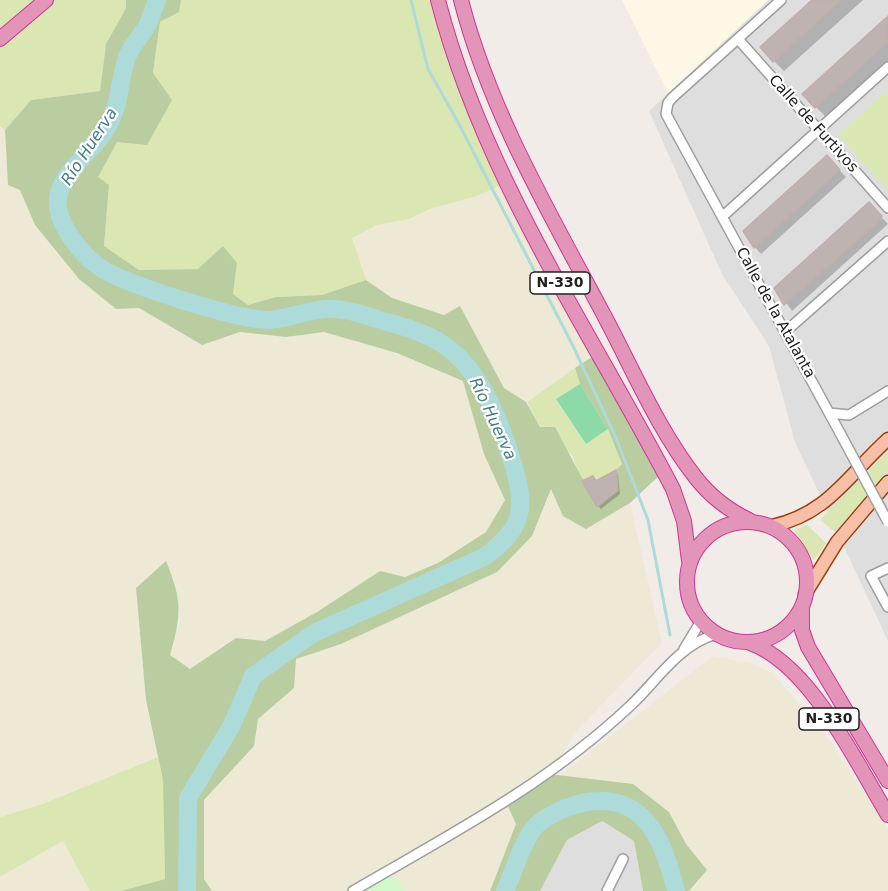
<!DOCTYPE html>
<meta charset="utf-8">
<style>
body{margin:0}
canvas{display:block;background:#f1ece8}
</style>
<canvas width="888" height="891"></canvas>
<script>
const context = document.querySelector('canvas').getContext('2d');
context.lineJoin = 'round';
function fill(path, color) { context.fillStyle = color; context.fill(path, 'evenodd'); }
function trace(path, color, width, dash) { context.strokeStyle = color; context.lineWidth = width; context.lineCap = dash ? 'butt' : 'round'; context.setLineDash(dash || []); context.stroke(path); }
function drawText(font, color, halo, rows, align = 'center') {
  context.font = font + ' "DejaVu Sans",sans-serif'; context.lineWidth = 4.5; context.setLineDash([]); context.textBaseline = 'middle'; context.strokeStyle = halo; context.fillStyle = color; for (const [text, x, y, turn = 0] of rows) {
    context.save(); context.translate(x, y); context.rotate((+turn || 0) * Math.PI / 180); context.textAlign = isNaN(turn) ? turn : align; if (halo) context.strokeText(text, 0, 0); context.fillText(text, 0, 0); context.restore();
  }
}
fill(new Path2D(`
 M769,0H888V641L795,442L769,346L722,274L649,111Z
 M602,821L634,841L643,891H540L567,840Z`), '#dfdede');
fill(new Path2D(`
 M622,0H768L668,93Z`), '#fdf7e5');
fill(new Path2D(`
 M0,126L5,130L8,185L20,190L35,225L79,279L116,309L139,308L201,345L240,332L286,337L324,332L397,353L463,381L484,454L505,500L486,532L438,563L405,577L380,571L317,612L265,641L236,638L190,669L170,655L180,619L174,580L166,561L136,588L146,700L158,757L40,805L0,817Z
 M504,184L595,355L526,402L504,388L460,306L444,315L392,298L366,280L351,238L377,225L409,219L432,208L477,196Z
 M552,488L586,529L630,503L662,643L579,728L517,824L490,891H406L388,870L353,891H212L204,879V800L254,746L258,719L294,688L295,659L341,644L398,617L532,536Z
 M713,656L750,663L773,673L832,743L888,828V891H689L707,870L686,844L669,812L560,775Z
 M64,841L90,891H0V877Z`), '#eee9d5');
fill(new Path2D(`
 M0,0H126V8L106,44L100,91L31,100L5,130L0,126Z
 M181,0H434L504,184L477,196L432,208L409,219L377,225L352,238L366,280L322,295L276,297L248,305L233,294L237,263L198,269L139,270L104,246L109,185L97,177L153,73L160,22L179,12Z
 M888,90V190L838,135Z
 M575,368L580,384L556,399L586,444L608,429L622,464L600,490L593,476L582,481L572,455L540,427L527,402Z
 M888,451V470L835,532L820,520Z
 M807,525L826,543L814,560L794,530Z
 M158,757L163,780L165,879L121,891H90L63,841L0,877V817L40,805Z`), '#dae7b2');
fill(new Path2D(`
 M126,0H181L179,12L160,22L153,73L172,100L147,145L117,142L98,177L109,185L104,246L139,270L198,269L223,246L237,263L233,294L248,305L276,297L322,295L366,280L392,298L444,315L460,306L504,388L526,402L540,427H555L597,506L618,491L616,470L622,464L608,429L580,384L575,368L595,355L661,474L630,503L586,529L563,516L551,489L532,536L497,572L341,644L296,659L294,688L258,719L254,746L204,800V879L212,891H121L165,879L163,780L146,700L136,588L166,561C182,600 182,615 170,655L190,669L236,638L265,641L317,612L380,571L405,577L438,563L486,532L505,500L484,454L463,381L397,353L324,332L286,337L240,332L202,345L139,308L116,309L79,279L35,225L20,190L8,185L5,130L31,100L100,91L106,44L126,8Z
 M549,774L633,784L669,812L686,844L707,870L689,891H643L634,841L602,821L567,840L540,891H490L516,824L506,802Z`), '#b9cda0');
fill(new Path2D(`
 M388,870L406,891H353Z`), '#d2f7c9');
fill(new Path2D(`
 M580,384L608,429L586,444L556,399Z`), '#8cdaa7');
fill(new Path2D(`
 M814,0H863L784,71L774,61Z
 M888,18V62L826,117L816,107Z
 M827,157L846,177L761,254L755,247Z
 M869,204L888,224L792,311L776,288Z
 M616,472L618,475L620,494L601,509L598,506L593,478L597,482Z`), '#0003');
trace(new Path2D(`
 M411,0L428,69L459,124L573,346L616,438L648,520L670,635`), '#acdbd9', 3);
trace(new Path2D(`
 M157,0C154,8 151,18 147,26C141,36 131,46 127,57C118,84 121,106 105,131C91,153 54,177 58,208C62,231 85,259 104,270C132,286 235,319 267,320C286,320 306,310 326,309C342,307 364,315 380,320C401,326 425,332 444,345C482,371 501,424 514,467C527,512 521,530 484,557L314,633L253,676L232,725L188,798L187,891
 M505,891C514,871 521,845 534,828C543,817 564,808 578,804C643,788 663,838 676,891`), '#acdbd9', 18);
const building = new Path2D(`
 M812,0H841L773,62L760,47Z
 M888,16V42L815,108L802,94Z
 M827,155L840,170L754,248L743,231Z
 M869,202L882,216L878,222L784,305L774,288Z
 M616,470L618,490L597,507L582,481L593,476L596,481Z`);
fill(building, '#beb3b1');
trace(building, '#c2afab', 1.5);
const minor = new Path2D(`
 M781,0L672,98L668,103L666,114L840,433
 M738,39L888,208
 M722,217L888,67
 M785,332L888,241
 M829,413L849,415L888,391
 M888,568L871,576L888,607
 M684,649L701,621
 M353,891C451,834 546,785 630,706C657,681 679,644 717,634
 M607,891L623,859`);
const major = new Path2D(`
 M772,526C828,514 848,475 888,439
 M805,594L837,542L888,482`);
const highway = new Path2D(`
 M438,0C483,176 590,330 673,489L684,521L689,561
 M461,0C490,113 552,217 606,319C634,372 659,431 696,478C711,497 728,510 749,520
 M0,39L46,0
 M687 582a60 60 0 1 1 120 0a60 60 0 1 1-120 0Z
 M802,608V630L808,647L888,781
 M750,643C811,665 855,761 888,815`);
trace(minor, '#9e9e9e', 12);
trace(major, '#954109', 15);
trace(highway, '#d13394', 16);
trace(minor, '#fff', 9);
trace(major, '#f7bfa7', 12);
trace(highway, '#e295b8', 14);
const minorBridge = new Path2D(`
 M840,433L888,522`);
trace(minorBridge, '#9e9e9e', 12, []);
trace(minorBridge, '#fff', 9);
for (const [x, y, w] of [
 [560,283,60],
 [829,719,60]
]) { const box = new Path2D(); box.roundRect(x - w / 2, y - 11, w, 22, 4.5); context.fillStyle = '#fff'; context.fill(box); trace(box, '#212121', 1.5); }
drawText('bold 14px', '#212121', null, [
 ["N-330",560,283],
 ["N-330",829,719]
]);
drawText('15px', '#212121', '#fff', [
 ["Calle de Furtivos",813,124,48],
 ["Calle de la Atalanta",775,313,61]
]);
drawText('italic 16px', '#457c8d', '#fff', [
 ["Río Huerva",90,147,-57],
 ["Río Huerva",492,419,65]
]);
</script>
